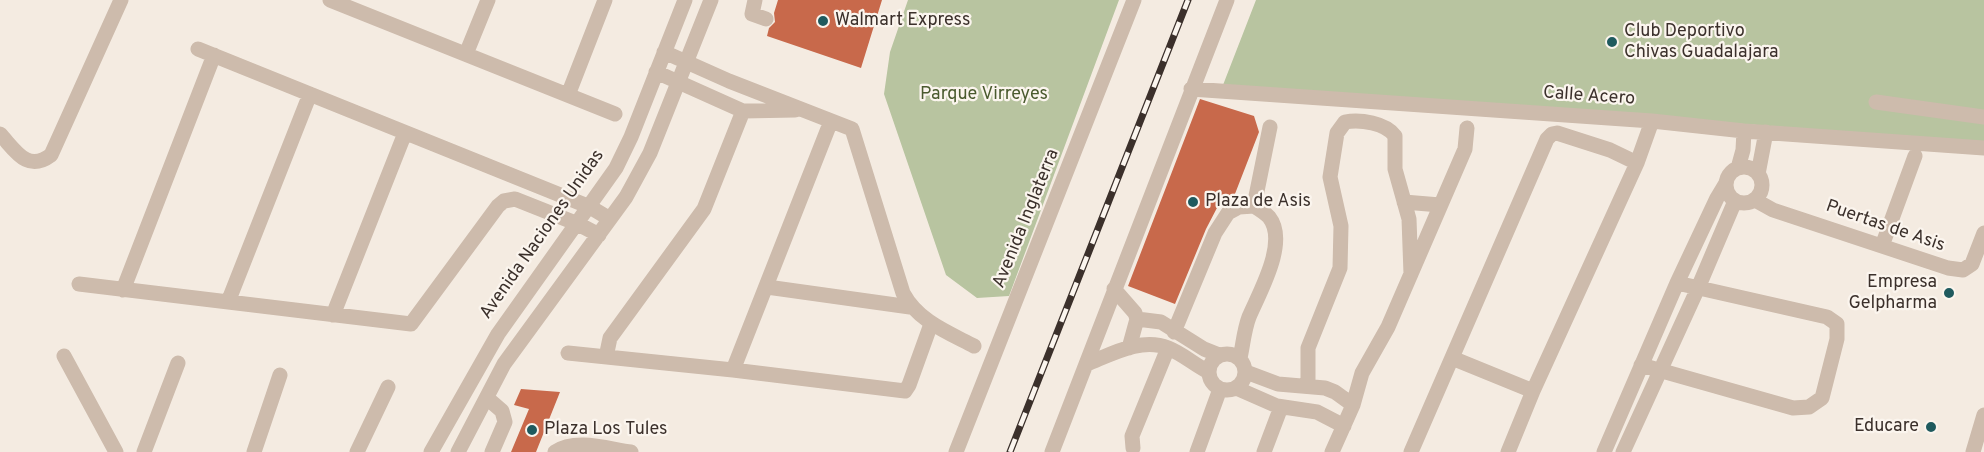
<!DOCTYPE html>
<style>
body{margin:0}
canvas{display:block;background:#f4ebe1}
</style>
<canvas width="1984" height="452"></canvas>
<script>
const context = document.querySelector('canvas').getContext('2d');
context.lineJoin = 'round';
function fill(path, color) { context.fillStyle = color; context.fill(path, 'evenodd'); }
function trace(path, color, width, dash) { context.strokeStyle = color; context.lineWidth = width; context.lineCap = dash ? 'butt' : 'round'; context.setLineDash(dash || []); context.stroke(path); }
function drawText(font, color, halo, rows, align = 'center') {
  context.font = font + ' Overpass,sans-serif'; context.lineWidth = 4.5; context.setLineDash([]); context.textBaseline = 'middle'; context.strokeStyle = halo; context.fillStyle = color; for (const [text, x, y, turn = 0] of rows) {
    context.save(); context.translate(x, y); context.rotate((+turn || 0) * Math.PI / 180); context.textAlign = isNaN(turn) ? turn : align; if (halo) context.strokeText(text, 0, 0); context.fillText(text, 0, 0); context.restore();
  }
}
fill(new Path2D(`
 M908,0H1119L1009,296L977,298L946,275L884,94L890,52Z
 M1256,0H1984V142L1223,85Z`), '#b8c4a0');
fill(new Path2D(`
 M778,0H882L861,68L767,36L769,28L775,22L774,13Z
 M1200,99L1254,116L1259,132L1233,199L1219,204L1206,229L1175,304L1128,286Z
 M521,389L560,392L536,452H511L529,409L514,405Z`), '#c8694b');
trace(new Path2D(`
 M330,0L615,114
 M755,0L752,14L766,19
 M198,49L590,207L610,219
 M664,52L729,81L852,129L903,293C918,321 947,332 974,346
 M466,54L488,0
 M656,72L743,111L795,110
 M1191,89L1652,121L1744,131L1984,148
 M568,95L605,0
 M1876,102L1984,117
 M0,134C15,150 27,173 51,155L121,0
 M1726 185a18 18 0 1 1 36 0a18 18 0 1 1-36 0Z
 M1738,168L1743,150L1744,131
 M1758,174L1766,132
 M1755,200L1773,210L1948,268L1963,270L1972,264L1984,233
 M1404,202L1440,205
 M1254,206L1270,127
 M1882,246L1915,156
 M79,284L411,324L498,206L504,201L515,199L578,224L599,235
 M767,287L910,307
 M1114,289L1135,313L1137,319L1161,322L1204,349L1219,355
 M123,290L214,55
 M228,302L310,94
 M333,315L405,133
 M1174,332L1215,233L1228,213L1239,207L1254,206C1259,209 1265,213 1269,217C1289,242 1259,293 1249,317C1244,330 1243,345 1240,358
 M1129,348L1137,319
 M568,353L733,370L905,391L909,385L931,324
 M1209 372a18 18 0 1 1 36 0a18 18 0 1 1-36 0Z
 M64,356L116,452
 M606,357L610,338L704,209L743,111
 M1452,358L1533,391
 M1087,364C1112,354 1142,337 1168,348C1183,354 1195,365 1209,372
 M1641,365L1793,408L1809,407L1822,398L1837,339V324L1827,317L1677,283
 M733,370L831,121
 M1246,372L1278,384L1325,388L1335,392L1353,405
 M1308,385V348L1340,268L1341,226L1330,177L1337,133L1345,122C1360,119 1386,123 1395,136V169L1409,219L1411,274
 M1236,388L1277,406L1317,412L1344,426
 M487,398L502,411L505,422L492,452
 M1133,448L1132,436L1168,348
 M144,452L178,363
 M254,452L280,375
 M357,452L388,387
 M431,452L498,334L616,168L631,137L685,0
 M458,452L504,364L626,197L650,153L711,0
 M555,452C576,438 608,449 631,452
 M956,452L1134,0
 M1052,452L1227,0
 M1197,452L1220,389
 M1264,452L1281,407
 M1332,452L1353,405L1362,373L1388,327L1465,149L1467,128
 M1411,452L1547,139L1552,134L1557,133L1610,150L1637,163
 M1508,452L1533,391L1637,163L1652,121
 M1604,452L1677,283L1717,198L1726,183
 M1623,452L1698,288L1735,201
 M1973,452L1984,415`), '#cdbbac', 15);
const rail = new Path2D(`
 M1010,452L1188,0`);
trace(rail, '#3b302b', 7);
trace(rail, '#fbf5ee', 4.5, [14]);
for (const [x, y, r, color] of [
 [823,21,6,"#1f5a5e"],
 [1612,42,6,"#1f5a5e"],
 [1193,202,6,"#1f5a5e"],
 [1949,293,6,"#1f5a5e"],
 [1931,427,6,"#1f5a5e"],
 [532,430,6,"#1f5a5e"]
]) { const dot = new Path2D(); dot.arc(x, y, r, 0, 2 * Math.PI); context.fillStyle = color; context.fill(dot); trace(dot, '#fbf5ee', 2); }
drawText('18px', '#3b302b', '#fbf5ee', [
 ["Walmart Express",835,21],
 ["Club Deportivo",1624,32],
 ["Chivas Guadalajara",1624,53],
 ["Plaza de Asis",1205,202],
 ["Empresa",1937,283,"right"],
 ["Gelpharma",1937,304,"right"],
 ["Educare",1919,427,"right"],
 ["Plaza Los Tules",544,430]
], 'left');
drawText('18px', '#4a5a2e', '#fbf5ee', [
 ["Parque Virreyes",984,95]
]);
drawText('18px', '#3b302b', '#fbf5ee', [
 ["Calle Acero",1589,97,4],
 ["Avenida Inglaterra",1027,219,-68],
 ["Puertas de Asis",1885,227,19],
 ["Avenida Naciones Unidas",543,235,-55]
]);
</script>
